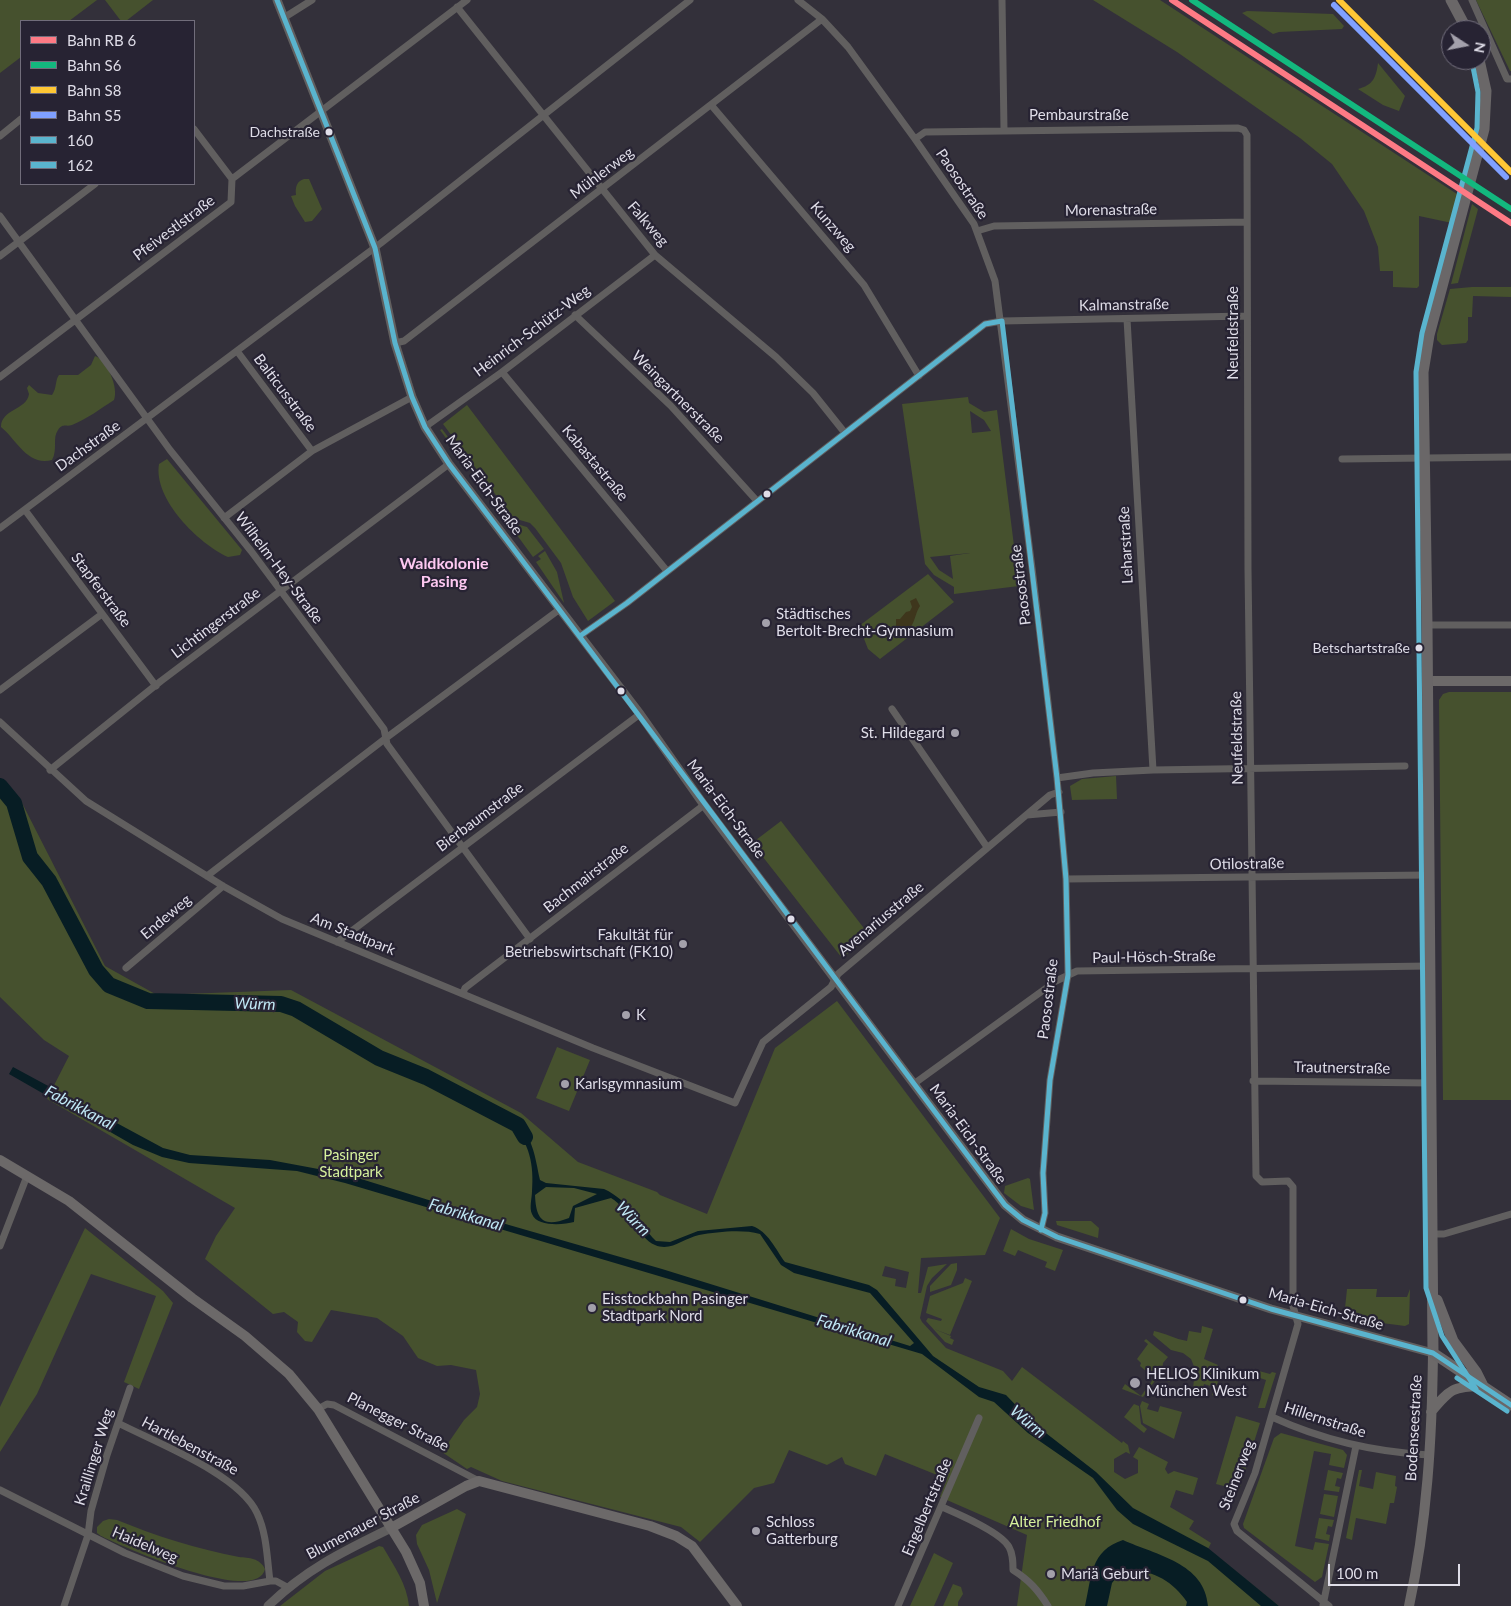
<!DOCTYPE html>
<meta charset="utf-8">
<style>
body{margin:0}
#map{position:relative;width:1511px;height:1606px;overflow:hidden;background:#33303a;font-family:Lato,sans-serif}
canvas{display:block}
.legend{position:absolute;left:20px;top:20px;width:175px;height:165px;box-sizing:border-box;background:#272333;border:1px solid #716d7b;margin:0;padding:6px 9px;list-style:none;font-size:15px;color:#dfdde8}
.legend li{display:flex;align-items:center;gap:10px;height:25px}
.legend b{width:25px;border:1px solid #716d7b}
.north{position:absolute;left:1441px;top:20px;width:50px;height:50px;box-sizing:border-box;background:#272333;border:1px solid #716d7b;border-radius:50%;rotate:101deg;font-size:14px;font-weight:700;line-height:20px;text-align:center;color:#dfdde8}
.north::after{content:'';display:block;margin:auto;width:18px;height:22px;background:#a3a0ab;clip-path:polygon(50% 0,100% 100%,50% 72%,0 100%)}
.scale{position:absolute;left:1328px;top:1564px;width:132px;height:22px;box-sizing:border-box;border:2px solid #dfdde8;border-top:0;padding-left:6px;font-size:15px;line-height:18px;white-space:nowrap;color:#dfdde8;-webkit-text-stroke:4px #272333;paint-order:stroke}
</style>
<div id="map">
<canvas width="1511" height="1606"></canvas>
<ul class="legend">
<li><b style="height:6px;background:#fe7a85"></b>Bahn RB 6</li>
<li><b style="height:6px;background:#13b87e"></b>Bahn S6</li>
<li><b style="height:6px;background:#ffc734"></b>Bahn S8</li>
<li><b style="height:6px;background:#80a0ff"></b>Bahn S5</li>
<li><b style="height:6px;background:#5ab4ce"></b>160</li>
<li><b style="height:6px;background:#5ab4ce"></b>162</li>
</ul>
<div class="north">N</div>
<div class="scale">100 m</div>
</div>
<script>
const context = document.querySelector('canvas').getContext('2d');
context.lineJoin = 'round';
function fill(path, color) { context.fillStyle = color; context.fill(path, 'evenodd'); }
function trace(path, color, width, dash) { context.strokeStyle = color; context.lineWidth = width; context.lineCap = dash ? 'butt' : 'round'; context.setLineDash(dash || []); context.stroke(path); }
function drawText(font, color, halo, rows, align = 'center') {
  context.font = font + ' Lato,sans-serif'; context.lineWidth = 4.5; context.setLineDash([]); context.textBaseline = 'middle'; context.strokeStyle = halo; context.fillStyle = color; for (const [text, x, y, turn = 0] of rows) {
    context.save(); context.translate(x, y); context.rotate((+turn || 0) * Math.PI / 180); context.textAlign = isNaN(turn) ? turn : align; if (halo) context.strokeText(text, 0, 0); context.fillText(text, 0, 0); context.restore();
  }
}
fill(new Path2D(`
 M0,0H97L69,21H21V57L0,73Z
 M105,0H153L126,21H121Z
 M1093,0H1160L1460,196L1452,223L1419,216V286L1417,288L1393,287V271H1380L1378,247L1364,211L1332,164L1300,138L1177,52Z
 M1476,0H1511V71H1510Z
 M1247,11L1333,14L1344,26L1342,29L1279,32L1273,34L1242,13Z
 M1378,63L1405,96L1399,111L1383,105L1358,89C1373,85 1376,78 1378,63Z
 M304,179H309L322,209L312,221L305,222L295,206L291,196L296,195C295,187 297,181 304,179Z
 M1472,204L1478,209L1477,213L1458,283L1451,284Z
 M1472,287H1511V297L1473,296L1472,317H1468V340L1466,343L1442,345L1437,340V334L1450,289Z
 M95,356C107,360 119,388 114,400C100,409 87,419 72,425C66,427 63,423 58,430C52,438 58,449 52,460C28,467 16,439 1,427C1,409 27,410 29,394L27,388L29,385L38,393L52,395C57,388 55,380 59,375H78L91,365Z
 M968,397L969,403L984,412L997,410L1019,586L954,594V587L934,575L925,564L902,404ZM970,411L984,420L991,431L972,433ZM970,553L950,556L953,579L939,570L930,557Z
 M467,405L615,601L588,621L573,597L561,563L535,528L530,523L513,518L443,424Z
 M442,429L513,523L527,527L544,549L533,557L440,430Z
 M167,459L242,550L240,555L228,557C199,544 153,499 159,464Z
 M545,551L557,572L564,603L536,562L541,559L538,556Z
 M928,574L954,602L880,659L868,649L859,626Z
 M1449,692H1511V1100H1443L1439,700L1443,694Z
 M1116,776L1117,799L1072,800L1070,786L1082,779Z
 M0,781L19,797L105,966L157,995L291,990L521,1113L578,1162L657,1192L660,1195L707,1214L775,1048L837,1001L1000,1218L985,1255L921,1258L918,1293H921L928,1267L947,1264L932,1278L927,1286L920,1318L922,1322L946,1348L1003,1371L1012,1381L1022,1367L1122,1443L1123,1441L1128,1445L1130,1454L1126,1452L1114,1459V1472L1125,1479L1138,1473V1460L1133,1457L1139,1447L1168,1462L1165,1469L1168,1474L1174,1471L1198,1478L1193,1495L1176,1490L1170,1507L1194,1521L1189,1529L1211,1543L1208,1549L1279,1606H1017L1027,1535L940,1497L947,1479L885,1454L876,1476L845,1464L842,1457L827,1465L789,1450L774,1483L754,1488L700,1542L681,1527L502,1481L471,1467L467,1469L442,1452L464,1420L477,1407L480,1394L476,1370L451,1365L437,1366L418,1358L403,1336L377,1318L331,1310L312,1342L305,1341L297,1332L298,1322L284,1312L273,1314L205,1259L216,1236L235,1208L47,1099L69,1056L44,1040L0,997ZM885,1266L909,1272L906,1288L895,1286L896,1279L882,1276Z
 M781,821L870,936L842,958L752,843Z
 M557,1047L590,1060L569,1111L536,1098Z
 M1028,1178L1030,1179L1034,1210L1021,1206L1004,1193L1005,1186Z
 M1056,1221H1091L1099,1228L1098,1238L1057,1225Z
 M85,1228L163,1291L173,1303L139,1389L124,1382L156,1296L91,1274L37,1394L0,1452V1407Z
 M1011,1229L1029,1239L1063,1250L1055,1271L1045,1267L1047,1262L1018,1250L1015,1256L1003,1251Z
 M957,1263V1270L951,1285L930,1292V1286L951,1264Z
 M965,1278L972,1281L950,1335L934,1329L951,1336L950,1338L954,1340L952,1345L945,1342L926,1321L928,1318L941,1321L942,1319L926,1313L930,1296L963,1283Z
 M1347,1289H1377L1376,1297H1407L1410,1289L1409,1324L1405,1326L1344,1318Z
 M1202,1326L1213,1329L1204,1359L1218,1365L1216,1370L1220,1374L1214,1396L1212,1395L1214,1387L1204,1384L1202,1392L1193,1389L1195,1369L1191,1359L1183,1353L1171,1350L1153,1335L1154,1331C1165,1333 1175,1339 1187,1341L1189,1331L1201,1333Z
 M1146,1339L1168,1357L1163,1363L1162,1372L1170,1382L1157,1378L1143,1397L1122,1389L1125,1384L1141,1396L1154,1378L1140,1366L1141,1363L1137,1359L1148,1344L1144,1341Z
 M1259,1371L1270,1374L1272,1372L1276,1373L1265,1408H1258L1266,1380L1257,1377Z
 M1142,1401L1149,1404L1147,1409L1158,1412L1160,1406L1182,1412L1174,1439L1143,1423L1140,1406Z
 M1134,1404L1139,1406L1141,1424L1147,1429L1144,1433L1124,1417Z
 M1236,1416L1260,1423L1239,1490L1216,1484Z
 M1281,1433L1343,1450L1347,1455L1344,1468L1329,1465L1331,1454L1314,1451L1295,1546L1313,1550L1315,1542L1329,1544L1322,1577L1315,1582L1244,1528L1243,1524L1274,1438Z
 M1328,1470L1343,1473L1341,1479L1337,1478L1335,1486L1340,1487L1339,1492L1324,1490Z
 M1359,1470H1362L1359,1486L1373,1489L1376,1472L1396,1476L1395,1486L1397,1487L1394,1503H1390L1386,1524L1356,1518L1352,1540L1346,1538Z
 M1324,1494L1338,1496L1334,1517L1320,1514Z
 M457,1509L466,1514L437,1603L429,1570L417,1544L416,1535L422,1525Z
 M1319,1518L1334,1520L1332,1527L1328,1526L1326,1534L1330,1535L1329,1541L1315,1538Z
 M109,1519L117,1520C156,1536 197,1549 239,1557C249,1558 260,1558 265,1569C257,1606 123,1547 101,1536L97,1533V1527L103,1521Z
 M379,1546L383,1547C394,1566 407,1584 409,1606H280L325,1571Z
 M934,1553L953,1563L934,1606H910Z
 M953,1584L961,1587L963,1594L958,1602V1606H943Z`), '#46512e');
fill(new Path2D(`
 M916,598L920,606C913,616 916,631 900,631L901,628L896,626V619H900L906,612L910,611L912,607L910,601Z`), '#3e361c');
fill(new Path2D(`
 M13,1067L163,1148L190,1155L270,1160L345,1174L509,1225L662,1269L910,1346L914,1343L870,1293L794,1273L781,1265L760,1234C742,1229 717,1232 699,1235C684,1238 671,1252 655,1245C638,1238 630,1209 611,1198L575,1208L574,1222C563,1225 537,1227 532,1214C529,1208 532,1198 532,1191C534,1166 530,1142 511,1125L513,1120C533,1134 535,1157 540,1180L546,1183L604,1189C630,1201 637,1222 656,1241L670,1242L698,1231L752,1226C768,1231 776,1250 785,1262L869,1285L877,1290L933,1356L979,1387L1006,1395L1033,1423L1096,1472L1133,1508L1208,1548L1279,1606H1261L1208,1561L1133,1524L1117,1510L1093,1478L1028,1433L994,1402L979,1397L922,1354L345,1183L297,1171L189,1163L162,1157L133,1145L9,1074ZM546,1187L574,1188L597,1194L573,1206L569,1218C543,1228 536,1220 535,1195Z
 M1123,1540C1156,1555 1205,1563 1208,1606H1186L1187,1602C1172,1580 1150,1568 1122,1571L1112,1583L1107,1606H1085C1092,1576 1090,1551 1123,1540Z`), '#071d24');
trace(new Path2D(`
 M0,786L14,803L30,857L49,881L96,970L109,985L148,1001L281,1004L296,1009L379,1058L426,1077L518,1125L525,1137`), '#071d24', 16);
trace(new Path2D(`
 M798,0L822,19L848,47L915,139L974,224L995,281L1032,568L1057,778L1066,879L1068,975L1050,1080L1043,1173L1045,1213L1041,1230
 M1002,0L1004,129
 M1472,0L1507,79H1511
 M457,7L655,255L776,357L813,393L845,433
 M285,17L312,0
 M712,106L864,285L919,376
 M194,129L232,179
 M0,136L21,119
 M915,139L925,132L1238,128L1244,130L1247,135L1248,569L1256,1176L1262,1182L1288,1181L1293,1187V1306L1298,1324L1255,1473L1234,1524L1237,1531L1329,1606
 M0,216L170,450L251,551L384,729L387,744L530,939
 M977,231L994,226L1247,222
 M0,256L95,184
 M575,315L671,406L757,501
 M1127,319L1153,770
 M395,343L404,341L822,19
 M237,351L312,451
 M502,372L667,571
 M0,377L231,202L232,179L467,0
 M425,427L502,372L655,255
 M1342,459L1511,457
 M25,510L156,686
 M224,518L312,451L412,397
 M0,528L381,243L690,0
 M1427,625H1511
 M580,636L627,603L985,324L1002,321L1246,316
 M0,690L102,614
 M892,709L987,847
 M0,722L86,801L223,886L282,919L593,1048L735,1103L763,1042L831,987L838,974L1050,795L1059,792
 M50,770L161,681L449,464
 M1057,778L1093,773L1153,770L1405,766
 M1027,815L1061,812
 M207,876L386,738L560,609
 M1066,879L1428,875
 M337,942L640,714
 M126,968L223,886
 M463,993L465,988L704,805
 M1253,1081L1430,1083
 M915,1083L1056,981L1077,971L1429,966
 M1432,1234H1444L1511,1214
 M0,1246L27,1176
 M318,1409L327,1404L334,1405L479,1481
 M1272,1417C1322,1440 1375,1452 1429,1455
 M118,1423C157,1443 239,1474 257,1513C267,1534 267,1559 270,1581
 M0,1490L125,1553L183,1576L224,1586H243L270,1581H276L287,1587
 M942,1507C958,1514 1001,1532 1009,1547C1013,1554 1013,1562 1013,1570C1029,1580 1038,1590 1048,1606
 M1323,1605L1356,1446
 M64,1606L88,1535L91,1511L107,1455L130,1388
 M898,1606L979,1418`), '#615f5f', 7);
trace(new Path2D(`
 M277,0L375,248L395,343L412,397L425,427L449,464L640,714L704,805L1005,1205L1023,1220L1057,1237L1271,1309L1433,1353
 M268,1606C306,1569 344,1551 391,1528`), '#615f5f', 9);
trace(new Path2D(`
 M1428,681H1511
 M0,1160L69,1201L192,1298L245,1336L289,1374L318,1409L406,1552L420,1583L424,1606
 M1431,1412C1450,1389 1453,1386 1483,1386
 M391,1528L466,1486L479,1481L650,1526L676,1536L692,1546L737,1606
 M1409,1606C1427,1523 1432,1438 1433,1353`), '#6c6969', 10);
trace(new Path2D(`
 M1451,0L1467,30
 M1479,60L1486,91L1484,129L1429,335L1423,372L1427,625L1433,1353L1511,1405
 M1437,1300L1453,1341L1476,1372L1483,1386`), '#6a6768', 11);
trace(new Path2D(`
 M277,0L375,248L395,343L412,397L425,427L449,464C636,709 819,958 1005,1205L1023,1220L1057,1237L1271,1309L1433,1353L1511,1405
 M580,636L627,603L985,324L1002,321L1057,778L1066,879L1068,975L1050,1080L1043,1173L1045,1213L1041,1230`), '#5ab4ce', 5);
trace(new Path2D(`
 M1472,62L1478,92L1477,128L1422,333L1416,372L1426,1288L1442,1336L1476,1389
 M1457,1378L1507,1411`), '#5ab4ce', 5);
trace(new Path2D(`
 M1172,0L1511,223`), '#fe7a85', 6);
trace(new Path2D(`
 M1192,0L1511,209`), '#13b87e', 6);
trace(new Path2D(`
 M1339,0L1511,172`), '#ffc734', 6);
trace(new Path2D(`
 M1334,5L1506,177`), '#80a0ff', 6);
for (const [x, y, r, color] of [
 [329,132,4.5,"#dfdde8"],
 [767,494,4.5,"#dfdde8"],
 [766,623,5,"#a3a0ab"],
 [1419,648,4.5,"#dfdde8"],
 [621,691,4.5,"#dfdde8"],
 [955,733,5,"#a3a0ab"],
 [791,919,4.5,"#dfdde8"],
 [683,944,5,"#a3a0ab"],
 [626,1015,5,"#a3a0ab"],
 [565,1084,5,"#a3a0ab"],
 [1243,1300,4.5,"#dfdde8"],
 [592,1308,5,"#a3a0ab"],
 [1135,1383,6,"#a3a0ab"],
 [756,1531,5,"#a3a0ab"],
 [1051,1574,5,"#a3a0ab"]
]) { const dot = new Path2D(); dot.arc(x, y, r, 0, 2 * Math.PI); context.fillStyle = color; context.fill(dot); trace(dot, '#272333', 2); }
drawText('14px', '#dfdde8', '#272333', [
 ["Dachstraße",320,132],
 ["Betschartstraße",1410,648]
], 'right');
drawText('15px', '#dfdde8', '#272333', [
 ["Pembaurstraße",1079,115],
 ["Mühlerweg",602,173,-37],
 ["Paosostraße",962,184,56],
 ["Morenastraße",1111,210,-1],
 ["Falkweg",648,224,49],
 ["Kunzweg",833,227,49],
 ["Pfeivestlstraße",174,228,-37],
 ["Kalmanstraße",1124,305,-1],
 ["Heinrich-Schütz-Weg",532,331,-37],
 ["Neufeldstraße",1233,333,-90],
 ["Balticusstraße",285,393,53],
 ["Weingartnerstraße",678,397,45],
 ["Dachstraße",88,446,-36],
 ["Kabastastraße",595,463,50],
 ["Maria-Eich-Straße",484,485,54],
 ["Leharstraße",1126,545,-93],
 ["Wilhelm-Hey-Straße",279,568,53],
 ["Paosostraße",1021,585,-97],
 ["Stapferstraße",101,590,53],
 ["Lichtingerstraße",216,623,-37],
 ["Neufeldstraße",1237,738,-91],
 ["Maria-Eich-Straße",726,809,53],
 ["Bierbaumstraße",480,817,-37],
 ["Otilostraße",1247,864,-1],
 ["Bachmairstraße",586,878,-38],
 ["Endeweg",166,917,-40],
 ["Avenariusstraße",881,919,-40],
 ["Am Stadtpark",353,934,22],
 ["Paul-Hösch-Straße",1154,957,-1],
 ["Paosostraße",1048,999,-83],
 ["Trautnerstraße",1342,1068,1],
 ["Maria-Eich-Straße",968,1134,54],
 ["Maria-Eich-Straße",1326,1309,16],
 ["Hillernstraße",1325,1420,18],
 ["Planegger Straße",398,1422,27],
 ["Bodenseestraße",1414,1428,-87],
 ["Hartlebenstraße",190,1446,28],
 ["Kraillinger Weg",94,1457,-73],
 ["Steinerweg",1237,1475,-69],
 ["Engelbertstraße",927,1507,-67],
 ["Blumenauer Straße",363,1526,-28],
 ["Haidelweg",145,1545,23]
]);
drawText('15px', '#dfdde8', '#272333', [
 ["Städtisches",776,614],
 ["Bertolt-Brecht-Gymnasium",776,631],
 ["St. Hildegard",945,733,"right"],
 ["Fakultät für",673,935,"right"],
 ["Betriebswirtschaft (FK10)",673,952,"right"],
 ["K",636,1015],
 ["Karlsgymnasium",575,1084],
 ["Eisstockbahn Pasinger",602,1299],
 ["Stadtpark Nord",602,1316],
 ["HELIOS Klinikum",1146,1374],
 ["München West",1146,1391],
 ["Schloss",766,1522],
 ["Gatterburg",766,1539],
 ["Mariä Geburt",1061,1574]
], 'left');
drawText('15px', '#d6f19c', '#272333', [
 ["Pasinger",351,1155],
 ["Stadtpark",351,1172],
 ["Alter Friedhof",1055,1522]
]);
drawText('bold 16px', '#fdc8f1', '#272333', [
 ["Waldkolonie",444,564],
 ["Pasing",444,582]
]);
drawText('italic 16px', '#c0e8f5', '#272333', [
 ["Würm",255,1004,2],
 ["Fabrikkanal",80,1108,28],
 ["Fabrikkanal",466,1215,17],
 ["Würm",633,1219,46],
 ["Fabrikkanal",854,1331,17],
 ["Würm",1028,1422,40]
]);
</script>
